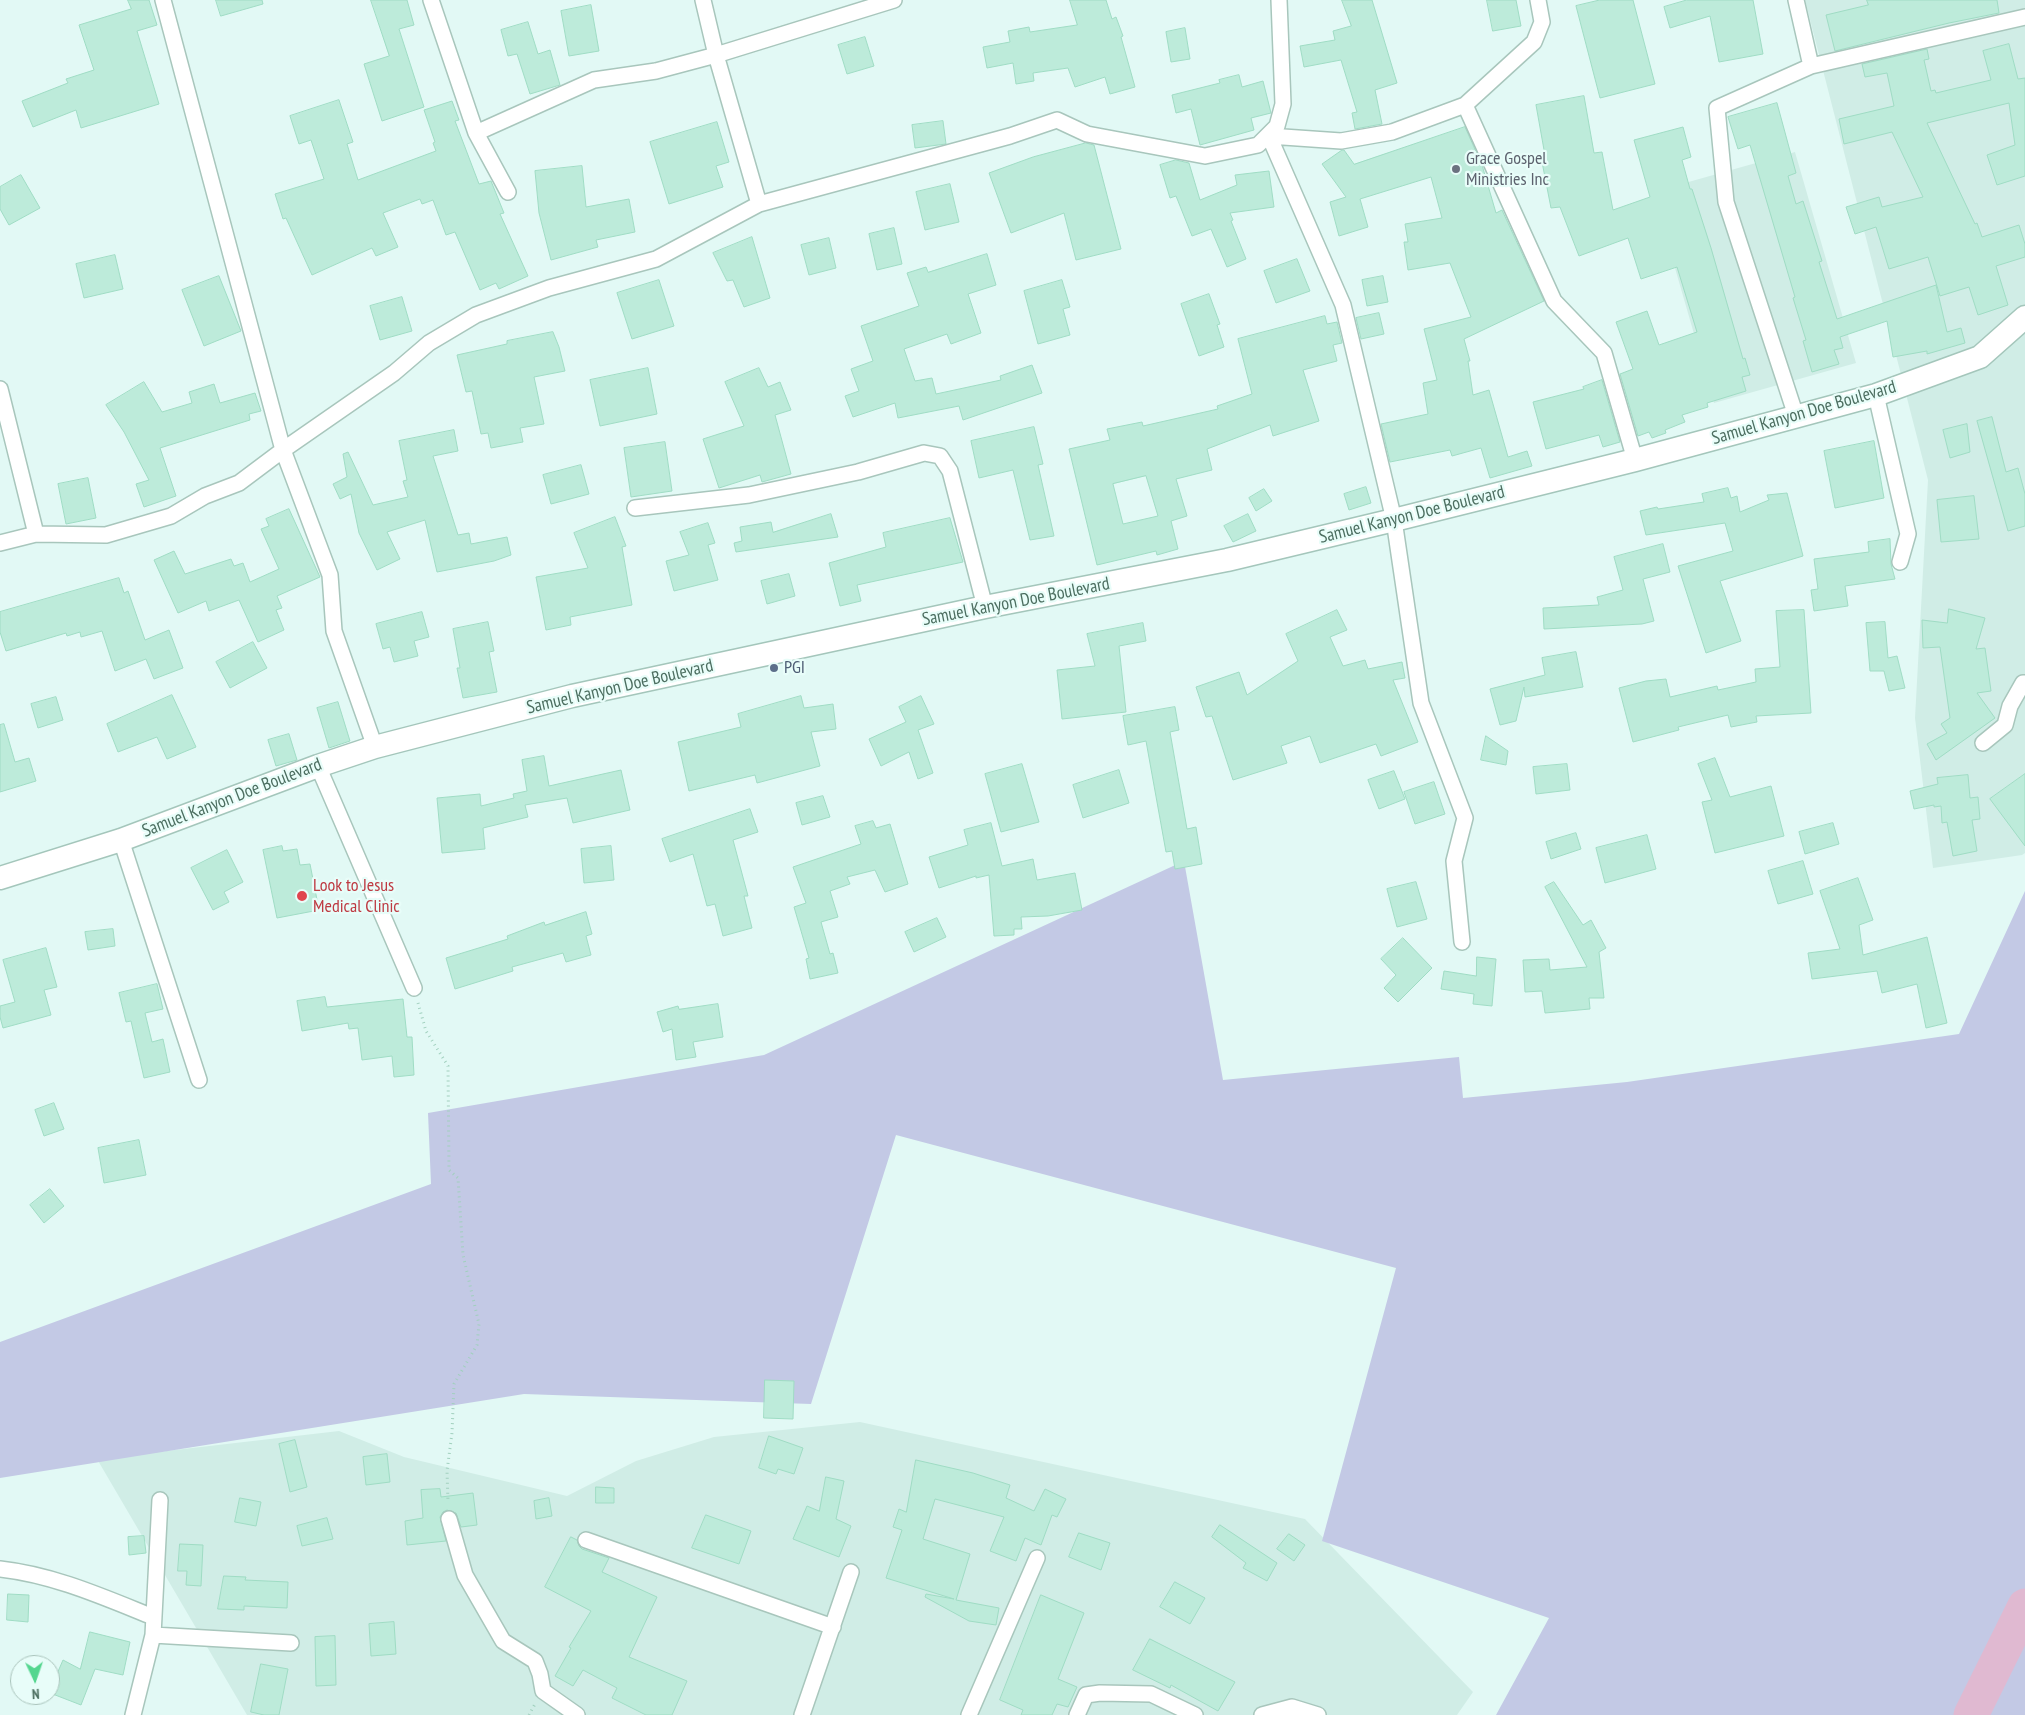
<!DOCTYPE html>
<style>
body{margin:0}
#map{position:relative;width:2025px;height:1715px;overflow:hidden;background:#e2f9f5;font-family:"PT Sans Narrow",sans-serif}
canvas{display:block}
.north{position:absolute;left:10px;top:1655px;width:50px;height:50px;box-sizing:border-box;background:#e8fdf9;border:1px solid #aac4bc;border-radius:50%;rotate:177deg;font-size:14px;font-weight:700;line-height:20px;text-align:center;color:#4c6e60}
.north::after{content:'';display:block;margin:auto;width:18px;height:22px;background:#54d68f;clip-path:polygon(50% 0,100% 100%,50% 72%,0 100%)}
</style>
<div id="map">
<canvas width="2025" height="1715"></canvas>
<div class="north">N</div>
</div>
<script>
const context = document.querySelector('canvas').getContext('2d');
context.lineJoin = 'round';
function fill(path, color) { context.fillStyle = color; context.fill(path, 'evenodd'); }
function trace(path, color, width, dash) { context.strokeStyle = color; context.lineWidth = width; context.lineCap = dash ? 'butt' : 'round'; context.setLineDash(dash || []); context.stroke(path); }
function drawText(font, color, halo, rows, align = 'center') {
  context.font = font + ' "PT Sans Narrow",sans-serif'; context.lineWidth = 4.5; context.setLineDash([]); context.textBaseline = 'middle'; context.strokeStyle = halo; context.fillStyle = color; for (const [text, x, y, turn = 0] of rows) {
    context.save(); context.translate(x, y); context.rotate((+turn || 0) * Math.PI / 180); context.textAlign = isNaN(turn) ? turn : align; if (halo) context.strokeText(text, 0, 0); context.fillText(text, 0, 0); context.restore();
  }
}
fill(new Path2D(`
 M1805,0H2025V853L2022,855L1933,868L1915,718L1928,480Z
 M1795,152L1856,363L1714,403L1653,192Z
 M860,1422L1305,1519L1473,1692L1457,1715H247L97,1459L339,1431L404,1457L567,1496L636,1461L714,1437Z`), '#d0ede6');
fill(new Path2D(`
 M1184,861L1223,1080L1459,1057L1463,1098L1627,1082L1959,1034L2025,891V1715H1496L1549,1618L1322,1541L1396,1268L896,1135L811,1404L524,1394L0,1478V1342L431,1184L428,1113L764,1055Z`), '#c3c9e5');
trace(new Path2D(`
 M1971,1715L2025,1606`), '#e0b9d1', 35);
const building = new Path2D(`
 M128,0H149L157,25L137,31L159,104L81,128L76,110L33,127L22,101L68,83L66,79L94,70L79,25L131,9Z
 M216,0H262L263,4L221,16Z
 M371,0H407L414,25L399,29L424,107L382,121L364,64L389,56Z
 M1070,0H1106L1112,19L1116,17L1123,36L1121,37L1135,87L1110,94L1105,77L1075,87L1068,68L1033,73L1034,81L1016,84L1013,63L987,68L983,47L1010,42L1008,31L1029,27L1030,32L1077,25Z
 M1342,0H1372L1397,83L1375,90L1382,124L1355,129L1352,113L1357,112L1341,60L1304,67L1300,46L1335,40L1333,31L1351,26Z
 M1487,0H1516L1521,26L1493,31Z
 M1600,0H1633L1655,84L1600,98L1576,6Z
 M1687,0H1753L1763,54L1719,62L1710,16L1670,28L1664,7Z
 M1867,0H1997L1999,13L1949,23L1835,51L1826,15L1868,5Z
 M591,5L599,51L569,56L561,11Z
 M528,22L538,54L550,50L560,85L530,94L517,54L508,56L501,30Z
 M1185,28L1190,59L1171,62L1166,32Z
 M865,37L874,66L847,74L838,45Z
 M2009,44L2018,79L2025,78V176L1997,185L1987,155L2015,145L2009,103L1927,123L1975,224L1977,223L1982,237L2019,225L2025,244V257L1996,266L2008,305L1978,315L1969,287L1940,296L1928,257L1889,269L1876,227L1855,234L1846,207L1879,197L1882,207L1923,197L1892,132L1844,144L1839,119L1894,106L1887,73L1865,77L1862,64L1927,49L1929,59L1924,60L1931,91L1935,90L1936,93L1991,80L1983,51Z
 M1239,75L1242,87L1263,81L1271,113L1251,118L1254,130L1200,145L1191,109L1176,113L1172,95L1220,83L1219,80Z
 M1584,96L1594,153L1602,152L1613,210L1650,197L1634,140L1683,127L1691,157L1682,160L1690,189H1692L1711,248L1743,359L1745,358L1750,375L1742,377L1746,391L1707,403L1708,407L1682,415L1685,422L1665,430L1666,433L1652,438L1649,432L1638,436L1620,374L1633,369L1616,322L1647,311L1659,345L1697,332L1677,267L1641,279L1628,238L1579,256L1560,207L1551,208L1542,162L1546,161L1536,105Z
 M339,100L353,142L347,144L358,180L436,151L433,143L435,142L424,110L452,101L459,120L455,121L479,184L491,181L504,213L500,214L528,276L499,289L496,283L480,290L455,232L446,235L433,200L422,204L420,199L383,213L398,247L376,256L372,248L312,275L286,218L283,219L275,194L324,179L311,140L299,144L290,116Z
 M1777,103L1796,173L1788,176L1796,204L1803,201L1822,261L1819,262L1837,319L1936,285L1947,332L1961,328L1965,343L1927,354V351L1893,357L1887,321L1840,337L1843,348L1834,350L1839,364L1812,372L1803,341L1806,340L1793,298L1795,297L1750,145L1738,149L1728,117Z
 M943,121L946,144L915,148L912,125Z
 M717,122L729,162L716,166L723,187L669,204L650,142Z
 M1465,127L1482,165L1496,213L1502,210L1544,301L1464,339L1470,361H1468L1473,395L1489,390L1508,457L1527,451L1532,466L1490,478L1481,448L1452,456L1450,450L1390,462L1381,424L1428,414L1423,383L1437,380L1424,329L1471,317L1450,263L1408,270L1404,242H1408L1405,224L1442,218L1431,177L1360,199L1368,227L1339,236L1330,202L1346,197L1322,164L1342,150H1344L1354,164Z
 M1086,143L1094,145L1121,249L1076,260L1064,213L1011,233L989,173L1033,157Z
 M1176,160L1189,163L1200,200L1237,185L1235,175L1269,171L1274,207L1230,213L1233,220L1231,221L1246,259L1227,267L1211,229L1192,236L1176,196L1170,198L1160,165Z
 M582,166L586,207L629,199L635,232L596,240L598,247L551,260L539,213L535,171Z
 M21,175L40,208L9,225L0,209V187Z
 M950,184L959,222L925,230L916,192Z
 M894,228L902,264L877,270L869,234Z
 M752,237L770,298L744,307L733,280L727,281L713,253Z
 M829,238L836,268L809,275L801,245Z
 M987,254L996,285L968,294L981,333L951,344L947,334L904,349L915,381L932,378L936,394L1001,380L1000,376L1032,365L1042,393L963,420L959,406L898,418L895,403L853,417L845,396L859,391L851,369L873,361L861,326L919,306L907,273L926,267L928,272Z
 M115,255L123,289L84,298L76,264Z
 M1297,259L1310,291L1276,303L1264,271Z
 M219,276L241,331L204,346L182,290Z
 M1383,276L1388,302L1367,306L1362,280Z
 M659,280L674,326L632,339L617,293Z
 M1062,280L1070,307L1063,309L1070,335L1038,344L1024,291Z
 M1209,294L1220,324L1217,325L1224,347L1199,356L1181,304Z
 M402,297L412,331L380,340L370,306Z
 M1379,313L1384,334L1361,339L1356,318Z
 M1325,316L1327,324L1337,322L1342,343L1333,345L1337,361L1303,370L1319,421L1273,436L1270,425L1207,449L1212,470L1176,479L1187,516L1171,521L1178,549L1157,555L1156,551L1097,565L1069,449L1110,440L1107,429L1142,422L1143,426L1218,409L1217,406L1252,394L1238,339ZM1146,476L1158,516L1123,524L1113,484Z
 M553,332L559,347L565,371L534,377L544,424L520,428L523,442L491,448L488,433L481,434L472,391L466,392L457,355L507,344V341Z
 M648,368L657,414L600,426L590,380Z
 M759,368L768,387L780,382L791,410L775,415L791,474L762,482L760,475L719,488L703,439L744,426L725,382Z
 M1602,380L1620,442L1603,447L1599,435L1546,449L1533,402L1584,389L1583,387Z
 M144,382L162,412L192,403L189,392L214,384L220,403L255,393L261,411L249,414L250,420L160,448L176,496L144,507L136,484L149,480L124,432L106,405Z
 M1992,417L2006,472L2018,468L2025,494V526L2008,531L1977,421Z
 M1967,424L1970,452L1950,458L1943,430Z
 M1034,427L1043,464L1038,465L1054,536L1030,540L1013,470L979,478L971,441Z
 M454,430L458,451L433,456L458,535L469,533L471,544L507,537L511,555L494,561L437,572L425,520L387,532L400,559L377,570L359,533L351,494L340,499L333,484L347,477L343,454L348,452L373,505L408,497L403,481L407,480L399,441Z
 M1874,441L1884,498L1835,508L1824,451Z
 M665,442L672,491L631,497L624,448Z
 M581,465L589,494L551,504L543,475Z
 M88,478L96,518L66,524L58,484Z
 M1366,487L1371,503L1349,510L1344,494Z
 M1728,488L1731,498L1737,496L1740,512L1769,500L1767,495L1787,493L1803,556L1720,581L1741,641L1706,653L1678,566L1733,551L1725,523L1646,535L1640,511L1657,507L1658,509L1704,502L1702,494Z
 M1264,489L1272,501L1256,511L1249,498Z
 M1974,496L1979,539L1941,542L1937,500Z
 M289,509L320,577L277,596L282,608L276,610L284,630L258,642L239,600L209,611L206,601L178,613L154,560L174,551L185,574L231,559L234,566L243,563L250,582L279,569L261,529L269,526L266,519Z
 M831,514L838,537L736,552L734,543L742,541L740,527L771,522L773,532Z
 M1248,514L1256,531L1233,542L1224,526Z
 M615,517L626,546L622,547L632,605L570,617L571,625L546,630L536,577L588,568L574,533Z
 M950,518L963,562L857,585L861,601L840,606L829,563L886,547L883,533Z
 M708,523L715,543L708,545L718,580L674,591L666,561L689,555L680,532Z
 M1890,539L1891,564L1895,579L1845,586L1848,606L1814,611L1811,590L1818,589L1814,559L1869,552L1868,542Z
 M1663,544L1670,572L1643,579L1654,621L1642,624L1544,629L1543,608L1599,605L1597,597L1623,590L1614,557Z
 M789,574L795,596L767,604L761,581Z
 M119,578L124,593L128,591L145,640L169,630L183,668L154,679L146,659L115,671L102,631L81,637L80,632L67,636L66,633L6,651L0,632V612Z
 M1949,609L1985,618L1976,649L1985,648L1991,691L1977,693L1995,718L1936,760L1927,744L1947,733L1941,724L1950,718L1940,647L1923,648L1922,620L1947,623Z
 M1337,610L1347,630L1330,637L1343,666L1365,660L1368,669L1402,662L1405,678L1393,680L1418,742L1381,756L1376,744L1320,763L1310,736L1281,746L1287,763L1233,780L1212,716L1206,717L1196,687L1239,672L1247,695L1298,661L1286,634Z
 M1804,610L1811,713L1756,716L1757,722L1731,727L1728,715L1678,727L1679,730L1633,742L1619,688L1646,681L1666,679L1670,697L1717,686L1718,690L1756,682L1755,669L1780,667L1776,611Z
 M422,612L429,637L414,641L418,656L394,662L390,647L383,649L376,624Z
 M488,622L494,651L489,652L497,692L463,698L457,668H460L453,629Z
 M1885,622L1888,658L1897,656L1905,688L1889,691L1884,671H1870L1866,623Z
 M1143,623L1146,641L1119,646L1126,712L1062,719L1057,670L1095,666L1087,634Z
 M253,642L267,668L230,688L216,662Z
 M1576,652L1583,687L1525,697L1524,687L1516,721L1500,725L1490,689L1545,675L1542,658Z
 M172,695L196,747L167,759L157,737L118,752L107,724Z
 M801,696L804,708L833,704L836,729L811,732L820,766L757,783L755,775L689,791L678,742L741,727L738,714Z
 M921,696L934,724L918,730L933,773L918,779L909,752L881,766L869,739L906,722L899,707Z
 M56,697L63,720L38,728L31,704Z
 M338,702L350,741L329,748L317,708Z
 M1175,707L1179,730L1170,732L1187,829L1196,827L1202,864L1175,869L1172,851L1166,852L1146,741L1128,745L1123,716Z
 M4,724L15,762L29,758L36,781L0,792V725Z
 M289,734L297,760L276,766L268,740Z
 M1486,736L1508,751L1506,765L1481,760Z
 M544,756L549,786L621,770L630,810L573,823L567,798L525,805L528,817L483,828L485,849L442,853L437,798L480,794L481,806L514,798L513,794L527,791L522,760Z
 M1715,758L1730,797L1771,786L1784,836L1715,853L1702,802L1712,800L1698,764Z
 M1022,764L1039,822L1001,832L985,774Z
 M1567,764L1570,790L1536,794L1533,767Z
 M1119,770L1129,803L1083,818L1073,785Z
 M1394,771L1405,799L1379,809L1368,780Z
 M2025,774V846L1990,799Z
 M1968,775L1970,798L1978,797L1980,819L1972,820L1977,851L1953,856L1947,822L1942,823L1941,806L1934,807V805L1914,809L1910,791L1938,784L1937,778Z
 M1434,782L1445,814L1415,824L1404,792Z
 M823,796L830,817L802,825L796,803Z
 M750,809L758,832L733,840L748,896H744L752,928L723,936L715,904L707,906L693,854L670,862L662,839Z
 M873,821L876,828L890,824L908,884L885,892L875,870L847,877L850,884L830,891L838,917L821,922L830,954L833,953L838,973L810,979L806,959L809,958L794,907L806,903L793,867L861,844L855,826Z
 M991,823L1002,866L1033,859L1037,880L1075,873L1082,910L1048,916L1021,917L1022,929H1014V935L994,936L989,875L976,878V876L939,888L929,857L968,845L964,830Z
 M1833,823L1839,844L1805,854L1799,832Z
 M1576,833L1581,849L1551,859L1546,842Z
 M1647,835L1656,869L1605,883L1596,848Z
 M282,846L283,851L297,849L300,865L310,864L319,910L277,918L263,850Z
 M611,846L614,880L584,883L581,849Z
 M227,850L243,882L224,892L229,902L213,910L191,868Z
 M1803,861L1813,894L1778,904L1768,871Z
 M1858,878L1873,920L1859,925L1863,955L1927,937L1947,1023L1926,1028L1917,984L1882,993L1877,971L1812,979L1808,953L1840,949L1820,891Z
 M1416,882L1427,919L1397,927L1387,889Z
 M1554,882L1583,925L1591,920L1606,948L1599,952L1604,998H1589L1590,1009L1545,1013L1542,991L1525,992L1523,960L1549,959L1550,970L1587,967L1545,887Z
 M586,912L592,934L586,936L591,955L566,962L563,953L512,967L513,971L455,989L446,958L508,939L507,936L544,922L545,925Z
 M937,918L946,937L914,952L905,932Z
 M113,929L115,946L88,950L85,932Z
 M1403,938L1432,968L1398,1002L1384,988L1396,975L1381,959Z
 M46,948L57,987L44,990L51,1015L3,1028L0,1017V1006L15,1002L3,960Z
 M1477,957L1496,959L1492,1006L1473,1004L1474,994L1441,989L1444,971L1476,976Z
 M157,984L163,1009L145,1013L152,1042L163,1039L170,1072L144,1078L131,1021L126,1022L119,993Z
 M325,997L327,1007L403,999L407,1037H412L414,1075L394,1077L392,1056L362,1060L358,1028L349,1029L348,1023L302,1031L297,1001Z
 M718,1004L723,1037L693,1042L696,1057L676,1060L672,1029L663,1032L657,1012L678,1006L679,1009Z
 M54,1103L64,1129L44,1136L35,1110Z
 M139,1140L146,1175L104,1183L98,1148Z
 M50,1189L64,1206L44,1223L30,1205Z
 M765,1380L794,1381L793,1419L764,1418Z
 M769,1436L803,1448L794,1474L778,1469L776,1474L759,1468Z
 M295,1440L307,1487L290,1492L279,1444Z
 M387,1454L390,1482L366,1485L363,1457Z
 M916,1460L973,1473L1010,1485L1006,1498L1034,1511L1045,1489L1066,1499L1057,1517L1052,1515L1041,1545L1025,1538L1016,1561L990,1551L1004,1517L935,1499L923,1539L970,1554L956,1600L999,1608L996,1625L969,1621L925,1597L926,1594L954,1599L886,1578L902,1530L893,1527L899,1509L906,1512Z
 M826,1477L844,1481L836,1519L851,1526L839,1557L793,1539L807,1506L819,1511Z
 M596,1487L614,1488V1503H596Z
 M440,1489L441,1497L473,1493L477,1525L461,1527L456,1513L447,1510L443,1512L440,1517L446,1541L407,1545L405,1521L423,1518L421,1490Z
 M240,1498L261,1502L256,1526L235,1522Z
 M549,1498L552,1516L536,1519L534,1501Z
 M706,1515L751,1531L739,1564L692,1548Z
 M327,1518L333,1539L302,1546L297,1526Z
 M1220,1525L1277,1563L1267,1581L1243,1568L1246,1563L1212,1537Z
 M1079,1533L1110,1543L1101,1570L1069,1557Z
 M1289,1534L1305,1545L1294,1561L1277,1549Z
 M144,1536L146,1553L129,1555L128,1537Z
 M571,1537L577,1540L579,1546L582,1549L609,1558L602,1572L657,1597L629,1657L687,1681L672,1715H646L612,1698L617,1688L583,1670L573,1686L555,1676L571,1648L569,1647L591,1611L545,1587Z
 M180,1544L203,1545L201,1586L186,1585L187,1571H178Z
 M224,1576L246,1577L245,1580L288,1582L287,1608L244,1606V1610L218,1609Z
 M1175,1582L1205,1598L1190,1624L1160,1607Z
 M8,1594L29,1595L28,1622L7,1620Z
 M1041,1595L1084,1613L1058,1679L1077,1687L1068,1707L1057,1704L1052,1715H1021L1023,1710L1000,1700Z
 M394,1622L396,1654L371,1656L369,1624Z
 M90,1632L130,1642L123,1675L95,1669L81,1705L50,1693V1690L63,1660L80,1669Z
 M335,1636L336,1685L316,1686L315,1637Z
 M1150,1639L1235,1682L1218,1711L1171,1685L1170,1688L1133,1670Z
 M261,1664L288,1669L279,1715H264L251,1712Z`);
fill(building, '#bdebda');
trace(building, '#9fdcc4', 1);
const street = new Path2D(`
 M163,0L283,450L330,575L334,631L375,747
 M431,0L476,133
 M703,0L716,55L759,204
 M1796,0L1811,66L1717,108L1726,202L1796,416
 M1811,66L2025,17
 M1465,105L1534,42L1542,22L1538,0
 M508,192L476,133L594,80L656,71L716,55L894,0
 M0,389L36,534
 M1876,395L1908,534L1900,562
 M635,508L749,495L858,472L924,453L940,456L950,471L985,607
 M0,543L36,534L106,535L171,516L205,496L239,483L283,450L394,373L429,343L476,315L549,288L656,259L759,204L1010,136L1057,120L1087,134L1205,156L1258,145L1277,126L1283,104L1279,0
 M1983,743L2005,725L2010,706L2023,683H2025
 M318,766L414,988
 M121,840L199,1080
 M1462,942L1454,861L1465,818L1421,703L1394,520L1343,305L1269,136L1341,141L1392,132L1465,105L1554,301L1604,353L1635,460
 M449,1519L465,1575L503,1641L535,1661L540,1674L543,1691L577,1715
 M586,1540L833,1627
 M0,1569C54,1575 103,1597 153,1617
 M153,1635L291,1643
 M133,1715L153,1635L160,1500
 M802,1715L851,1572
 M969,1715L1037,1558
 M1077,1715L1086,1695L1100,1693L1151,1694L1195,1715
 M1262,1715L1292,1707L1318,1715`);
const secondary = new Path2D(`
 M0,878L121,840L318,766L375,747L572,696L985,607L1227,560L1394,520L1635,460L1876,395L1980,357L2025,317`);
trace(street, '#a8c6bc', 18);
trace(secondary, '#a4c6bb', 25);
trace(new Path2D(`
 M418,1003L426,1031L448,1066L449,1170L458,1178L463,1255L479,1324L477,1345L454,1384L452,1433L447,1471L448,1502
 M529,1715L535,1704`), '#a1d0be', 3, [1, 4]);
trace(street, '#fff', 15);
trace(secondary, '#fff', 22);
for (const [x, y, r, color] of [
 [1456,169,5,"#6b7280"],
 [774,668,5,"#5c6f8a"],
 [302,896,6,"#e0444e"]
]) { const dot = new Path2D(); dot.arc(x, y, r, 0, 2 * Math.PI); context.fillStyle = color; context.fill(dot); trace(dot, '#e8fdf9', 2); }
drawText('18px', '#5b616d', '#e8fdf9', [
 ["Grace Gospel",1466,159],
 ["Ministries Inc",1466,180]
], 'left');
drawText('18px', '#4c6e60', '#e8fdf9', [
 ["Samuel Kanyon Doe Boulevard",1804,413,-16],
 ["Samuel Kanyon Doe Boulevard",1412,515,-14],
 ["Samuel Kanyon Doe Boulevard",1016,602,-11],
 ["Samuel Kanyon Doe Boulevard",620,687,-13],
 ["Samuel Kanyon Doe Boulevard",232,798,-21]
]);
drawText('18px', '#4e5e75', '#e8fdf9', [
 ["PGI",784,668]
], 'left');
drawText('18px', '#be3a42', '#e8fdf9', [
 ["Look to Jesus",313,886],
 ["Medical Clinic",313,907]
], 'left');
</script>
